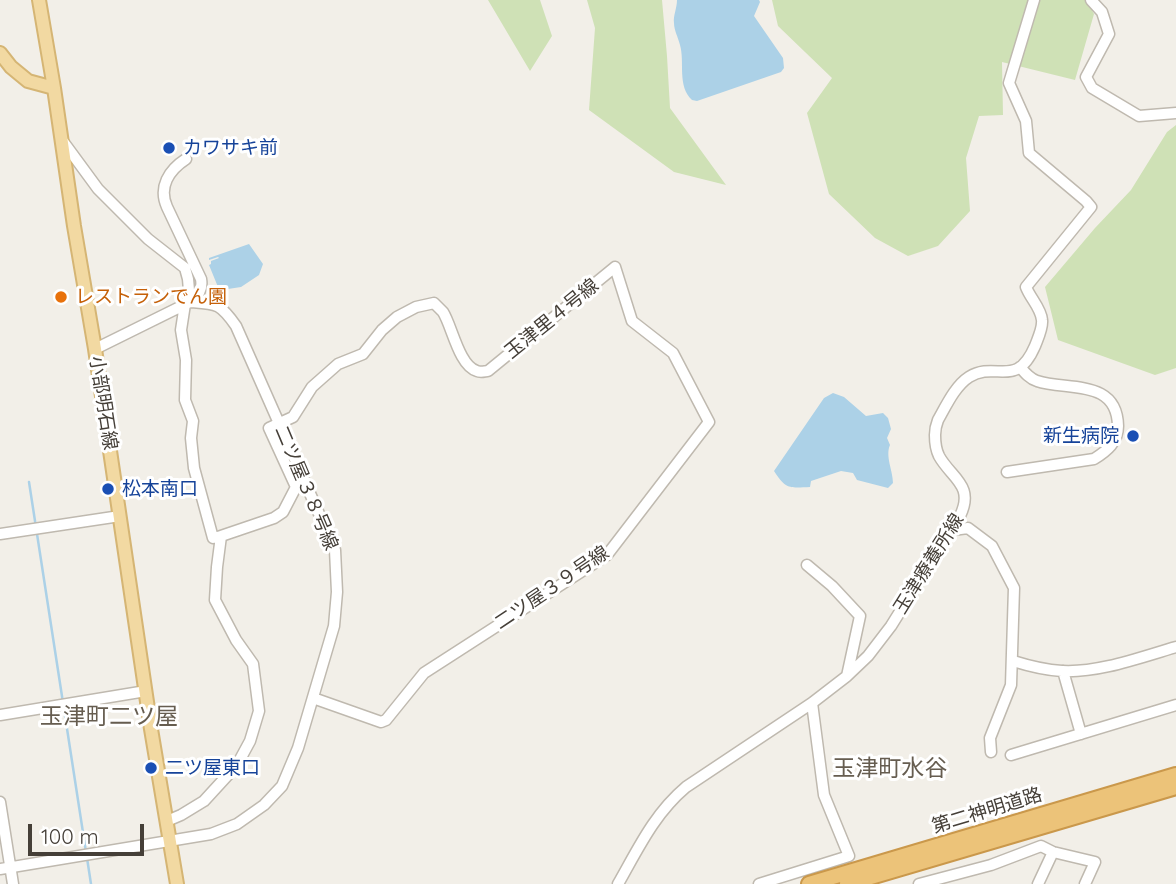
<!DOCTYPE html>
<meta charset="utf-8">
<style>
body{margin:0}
#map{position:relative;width:1176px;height:884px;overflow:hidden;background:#f2efe8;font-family:Quicksand,sans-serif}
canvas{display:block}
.scale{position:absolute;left:28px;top:824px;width:116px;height:32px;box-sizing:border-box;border:4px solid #453f38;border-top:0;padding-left:9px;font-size:21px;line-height:24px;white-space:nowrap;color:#453f38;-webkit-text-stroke:5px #fff;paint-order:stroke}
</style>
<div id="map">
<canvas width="1176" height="884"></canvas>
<div class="scale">100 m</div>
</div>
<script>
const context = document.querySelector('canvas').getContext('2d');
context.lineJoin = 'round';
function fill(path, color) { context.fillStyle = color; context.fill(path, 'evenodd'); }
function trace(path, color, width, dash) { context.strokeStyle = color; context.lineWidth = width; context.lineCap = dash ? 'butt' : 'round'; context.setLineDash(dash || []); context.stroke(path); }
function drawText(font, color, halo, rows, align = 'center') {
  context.font = font + ' Quicksand,"Noto Sans JP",sans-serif'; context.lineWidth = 6; context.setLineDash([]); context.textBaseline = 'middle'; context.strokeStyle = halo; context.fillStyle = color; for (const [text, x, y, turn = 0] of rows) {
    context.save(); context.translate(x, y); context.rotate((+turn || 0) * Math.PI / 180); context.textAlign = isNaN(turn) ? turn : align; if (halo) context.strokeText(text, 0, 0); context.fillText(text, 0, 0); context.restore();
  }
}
fill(new Path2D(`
 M488,0H540L552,36L530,71Z
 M587,0H662L667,56L670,108L726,185L674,172L589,110L595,28Z
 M772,0H1087L1094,14L1075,80L1002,62L1003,115L979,116L966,158L970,211L938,246L908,256L875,238L829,194L807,113L832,78L778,26Z
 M1176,125V368L1155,375L1058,340L1045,287L1095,228L1131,190L1167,132Z`), '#cfe1b6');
fill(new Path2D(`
 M677,0H759L760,2L754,16L783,58L784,68L781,72L697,101L692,100C677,86 685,62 680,45C678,37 674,30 674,23C673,16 677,8 677,0Z
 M249,244L263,264L259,275L241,287L215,291L218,287L209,265L211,264V261L219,258L218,257L209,260V258Z
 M833,393L844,397L866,416L883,413L888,418L891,429L887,438L890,445C885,456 893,471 893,483L888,488L857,480L853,473L841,471L811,481L810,487C788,488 786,489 774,471L824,398Z`), '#acd1e7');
trace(new Path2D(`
 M29,482L86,852
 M87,858L91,884`), '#acd1e7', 2.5);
const minor = new Path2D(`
 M1091,0L1102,12L1109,34L1086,77L1092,88L1139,116L1176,113
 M185,304L181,330L186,360L185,400L193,421L191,438L194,468L213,538L221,536
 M95,349L190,302C198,296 203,290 201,279L167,207C158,187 169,170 186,159
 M1007,472L1094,459C1107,451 1118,442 1118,426C1117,378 1067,391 1037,381C1030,379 1025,373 1020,367
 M953,530L968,528L992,546L1014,588L1011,685L990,738L991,752
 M0,534L120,516
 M807,565L832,586L860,616L847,676
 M1013,661C1029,666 1045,670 1062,671C1099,673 1141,657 1176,647
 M1063,671L1081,734
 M0,715L146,691
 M1011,755L1176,705
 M0,802L13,884
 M167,821L181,815L204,801L237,765L250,741L259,711L253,664L236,640L215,600L217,567L221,536L274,518L283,512L296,487L269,428L293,417L312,387L338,364L363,354L382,330L397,317L416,307L434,303C436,305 441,310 443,312C452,326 459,366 477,371C481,373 485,371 488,371L615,267L632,321L673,353L709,422L607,555L424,673L386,720L381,722L313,698
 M0,869L211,834L237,824L264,805L282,786L298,748L334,626L337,592L335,550L236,326C220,303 217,304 190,302L188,279L185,268L148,239L98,189L62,140
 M618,884C638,849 654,814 686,787L812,703L847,676L868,656L891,626L949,533C955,529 957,523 960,516C975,485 951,478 939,456C936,450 935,442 935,435C935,430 936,425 938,420C946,406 955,386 969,377C996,360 1016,390 1035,346C1038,338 1043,328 1042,320C1041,308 1030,298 1026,287L1091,207L1086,201L1029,153L1026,121L1009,83L1034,0
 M759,884L849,856L824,795L812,703
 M919,884L991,865L1041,846L1053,852L1095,862L1085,884
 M1038,884L1053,852`);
const major = new Path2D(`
 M39,0L54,88L74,226L95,349L151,729L177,884
 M0,53L11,67L28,81L54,88`);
const highway = new Path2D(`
 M809,884L1176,775
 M847,884L1176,787`);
trace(minor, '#bfb9af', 13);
trace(major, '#d5b574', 16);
trace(highway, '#ca984b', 18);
trace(minor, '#fff', 10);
trace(major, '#f2d9a2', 12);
trace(highway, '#ecc379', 14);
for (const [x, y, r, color] of [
 [169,148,7,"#1a4fb4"],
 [61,297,7,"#e8710a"],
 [1133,436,7,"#1a4fb4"],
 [108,489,7,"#1a4fb4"],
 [151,768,7,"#1a4fb4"]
]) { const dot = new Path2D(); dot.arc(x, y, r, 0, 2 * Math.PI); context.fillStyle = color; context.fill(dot); trace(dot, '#fff', 2.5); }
drawText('19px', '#164399', '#fff', [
 ["カワサキ前",183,148],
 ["新生病院",1119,436,"right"],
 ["松本南口",122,489],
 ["二ツ屋東口",165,768]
], 'left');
drawText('19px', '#c56008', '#fff', [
 ["レストランでん園",75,297]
], 'left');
drawText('19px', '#453f38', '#fff', [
 ["玉津里４号線",552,319,-39],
 ["小部明石線",103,403,81],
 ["二ツ屋３８号線",306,488,67],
 ["玉津療養所線",929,564,-58],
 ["二ツ屋３９号線",552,588,-34],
 ["第二神明道路",987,811,-17]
]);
drawText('23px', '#665d50', '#fff', [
 ["玉津町二ツ屋",109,717],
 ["玉津町水谷",890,769]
]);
</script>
